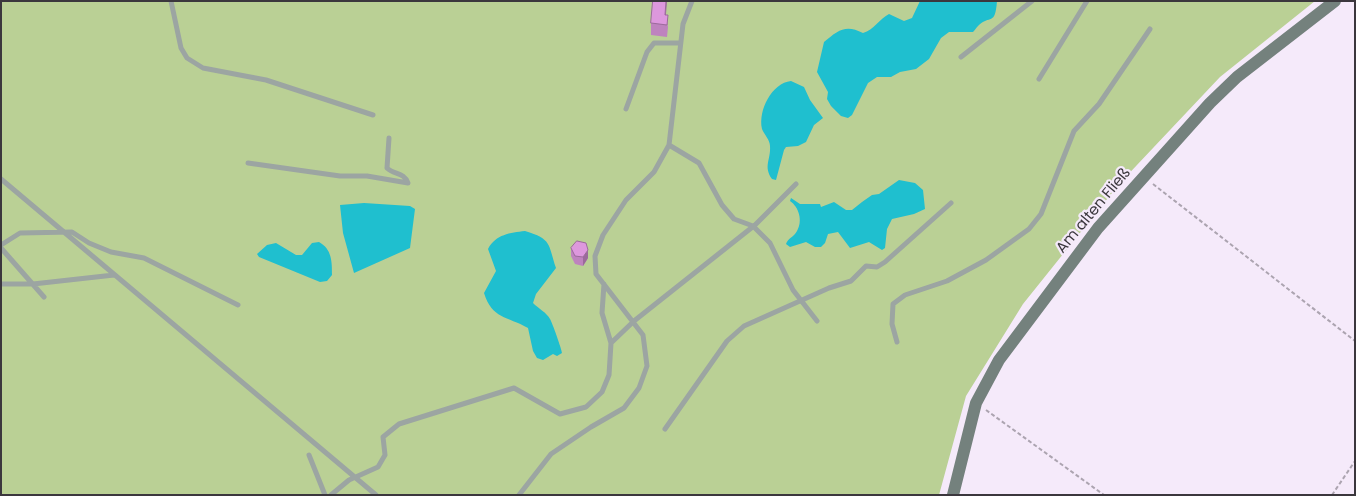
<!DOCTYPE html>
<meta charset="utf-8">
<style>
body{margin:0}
#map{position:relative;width:1356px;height:496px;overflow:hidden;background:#f5eafa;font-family:Poppins,sans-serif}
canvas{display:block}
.frame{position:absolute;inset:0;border:2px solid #3b373d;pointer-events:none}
</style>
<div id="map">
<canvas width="1356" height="496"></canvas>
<div class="frame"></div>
</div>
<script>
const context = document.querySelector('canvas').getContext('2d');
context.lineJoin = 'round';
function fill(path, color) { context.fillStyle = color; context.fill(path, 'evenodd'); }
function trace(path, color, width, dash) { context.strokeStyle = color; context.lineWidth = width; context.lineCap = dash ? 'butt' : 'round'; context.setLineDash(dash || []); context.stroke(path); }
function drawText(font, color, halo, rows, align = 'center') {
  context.font = font + ' Poppins,sans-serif'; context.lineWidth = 4.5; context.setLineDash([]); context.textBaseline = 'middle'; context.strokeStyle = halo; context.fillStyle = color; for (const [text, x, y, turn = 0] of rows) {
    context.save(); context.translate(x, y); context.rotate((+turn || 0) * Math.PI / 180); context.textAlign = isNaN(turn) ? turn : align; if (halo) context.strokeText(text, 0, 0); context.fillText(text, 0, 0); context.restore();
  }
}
fill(new Path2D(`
 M1,1H1315L1220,77L1120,183L1023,304L966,396L939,495H1Z`), '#bad095');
fill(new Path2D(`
 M920,1H997C995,27 990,14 978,26C976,28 975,30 973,32H949L941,38L929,59L916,69L900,72L891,77H877L868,83L852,115L848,118L841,116L831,106L827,99L828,92L817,72L824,42C838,30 846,24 863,33C874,30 879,19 889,14L904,21L912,18Z
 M791,81L804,87L810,100L823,118L814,125L806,142L798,146L786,147L784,150L776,180L772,179C763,166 771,160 770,146C770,140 764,134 762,129C758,110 772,83 791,81Z
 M899,180L915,183L923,190L925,209L914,214L892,219L887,229L885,248L882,250L869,242L850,248L838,232L828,234L825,243L821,247H815L806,242L790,247L786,244C788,238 794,237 797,231C803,221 799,207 790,201L791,198L800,204H820L821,207L834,202L846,210H852L862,202L872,195L879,194Z
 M364,203L410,206L415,209L410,248L354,273L343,233L340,205Z
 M525,231C552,239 548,244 556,268L536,294L533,303C538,308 547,313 550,319C552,322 562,350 562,353L557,356L553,354L543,360L537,358L533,351L528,328C507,316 492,319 484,293L496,271L488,249C496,234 510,233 525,231Z
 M319,242C332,249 332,262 332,275L327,281L320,282L259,257L257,254L267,245L276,243L296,255H302L312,243Z`), '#1fbfcf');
trace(new Path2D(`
 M1153,184L1355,341
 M986,410L1104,495
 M1332,495L1355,461`), '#aca4b0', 2, [4, 2.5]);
trace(new Path2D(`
 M171,1L181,48L187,58L203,68L266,80L373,115
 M961,57L1032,1
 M1039,79L1087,1
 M626,109L647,52L654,43H680
 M669,145L699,163L722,205L734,219L753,226L770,243L793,290L817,321
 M248,163L340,176H367L408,183C404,172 394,175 387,168L389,138
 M1,179L376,495
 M1,245L20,233L72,232L89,243L111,252L144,258L238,305
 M1,248L44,297
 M1,284H33L114,275
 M897,342L892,324L893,304L905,295L947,281L986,260L1029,229L1041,214L1074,131L1099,104L1150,29
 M611,343L634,321L755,225L796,184
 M665,429L727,341L744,326L829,288L851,281L866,266L877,267L885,262L951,203
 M309,455L325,495
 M331,495L349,480L378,467L385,455L383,437L399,424L514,388L560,414L586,407L602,392L609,375L611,343L602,313L604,284
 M519,495L551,454L591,427L624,408L639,388L647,366L643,335L596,274L595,256L603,235L626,200L654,172L669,145L683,24L692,1`), '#9ca5a2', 5);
trace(new Path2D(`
 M953,495L976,403L999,360L1098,228L1210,103L1237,77L1335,1`), '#74817d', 12);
fill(new Path2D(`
 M666,15L668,27L667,37L651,35V23Z
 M571,248L588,258L583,266L575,264L571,256Z`), '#be83be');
fill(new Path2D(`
 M666,1H667L665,27V15Z
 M588,250V258L583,266V257Z`), '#9b6a9b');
const building = new Path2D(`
 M653,1H666L665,15H668L667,25L651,23Z
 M577,241L586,243L588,250L583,257L575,256L571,248Z`);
fill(building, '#dd98dd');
trace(building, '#9b6a9b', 1);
drawText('15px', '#3b373d', '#f5eafa', [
 ["Am alten Fließ",1094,211,-50]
]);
</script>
